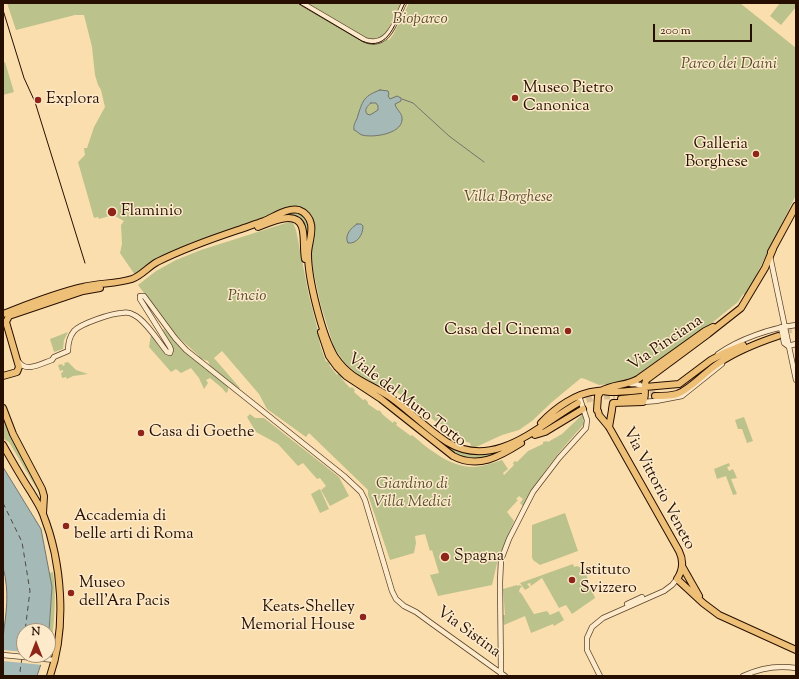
<!DOCTYPE html>
<style>
body{margin:0}
#map{position:relative;width:799px;height:679px;overflow:hidden;background:#fbdeae;font-family:"Sorts Mill Goudy",serif}
canvas{display:block}
.frame{position:absolute;inset:0;border:4px solid #260f00;pointer-events:none}
.north{position:absolute;left:16px;top:623px;width:40px;height:40px;box-sizing:border-box;background:#fceaca;border:1px solid #a69279;border-radius:50%;rotate:0deg;font-size:11px;font-weight:700;line-height:16px;text-align:center;color:#260f00}
.north::after{content:'';display:block;margin:auto;width:14px;height:18px;background:#8f2418;clip-path:polygon(50% 0,100% 100%,50% 72%,0 100%)}
.scale{position:absolute;left:653px;top:24px;width:99px;height:18px;box-sizing:border-box;border:2px solid #260f00;border-top:0;padding-left:5px;font-size:12px;line-height:14px;white-space:nowrap;color:#260f00;-webkit-text-stroke:3px #fceaca;paint-order:stroke}
</style>
<div id="map">
<canvas width="799" height="679"></canvas>
<div class="frame"></div>
<div class="north">N</div>
<div class="scale">200 m</div>
</div>
<script>
const context = document.querySelector('canvas').getContext('2d');
context.lineJoin = 'round';
function fill(path, color) { context.fillStyle = color; context.fill(path, 'evenodd'); }
function trace(path, color, width, dash) { context.strokeStyle = color; context.lineWidth = width; context.lineCap = dash ? 'butt' : 'round'; context.setLineDash(dash || []); context.stroke(path); }
function drawText(font, color, halo, rows, align = 'center') {
  context.font = font + ' "Sorts Mill Goudy",serif'; context.lineWidth = 3; context.setLineDash([]); context.textBaseline = 'middle'; context.strokeStyle = halo; context.fillStyle = color; for (const [text, x, y, turn = 0] of rows) {
    context.save(); context.translate(x, y); context.rotate((+turn || 0) * Math.PI / 180); context.textAlign = isNaN(turn) ? turn : align; if (halo) context.strokeText(text, 0, 0); context.fillText(text, 0, 0); context.restore();
  }
}
fill(new Path2D(`
 M7,3H401L387,31L381,37L389,40L393,35L409,3H740L796,48V195L746,296L743,294L738,302L663,362L632,382L599,385L585,379L581,378L552,402L532,421L519,430L502,435L476,447L471,446L470,443C461,441 455,431 446,430L447,428L441,424H439L394,390L363,379L344,362L334,347L321,306L313,270L311,255L314,234L303,209L261,219L190,243L154,260L135,275L120,253L122,244L121,225L124,221L113,215L99,219L98,217L94,218L78,162L85,155L84,148H87L94,127L105,107L101,90L98,85L95,75L92,47L84,15H75L16,30Z
 M780,3H796V7L781,25L770,16Z
 M5,62L14,92L3,95V63Z
 M289,212C299,211 309,217 309,228C309,234 308,240 307,245L298,218L259,225Z
 M289,222L293,223L296,230L309,296L318,331L320,345L326,362L327,361L330,364L329,365L337,375L339,373L342,377L341,378L350,388L352,387L355,390L354,392L363,400L365,399L368,402V404L378,411L379,410L382,413V414L393,423L394,421L397,423L396,425L411,436L412,435C430,450 451,468 475,467C484,466 493,463 502,460L508,469L503,473L504,475L514,465L513,463L515,461L517,462L528,451L543,444V442L547,441L548,442L562,434L583,414L584,424C561,449 539,476 523,506L520,503L523,499L519,496L516,499L518,500L507,512L514,521L498,559L492,585L438,596L430,575L439,573L432,550L430,551L425,534L415,536L416,543L414,553L390,560L368,495V490L309,433L306,437L267,409L259,394L222,351L214,358L240,388L239,389L211,368L208,361L199,358V356L177,336L138,285L156,271L176,260L201,250Z
 M164,329L180,347L228,387V391L226,393L222,388L210,378L206,380L208,383L204,389L199,378L191,368L181,373L176,369L171,372L149,347L151,334L165,353L170,356L173,354L174,350L172,349L162,330Z
 M68,332L64,340L63,349L54,352L50,339Z
 M68,362L76,370L88,374L73,376L67,379L66,377L62,378L61,373L63,372V370L60,371L58,365L62,364L63,366L65,365L64,363Z
 M365,386L382,395L452,447L503,450L509,448C488,458 478,463 454,454Z
 M3,412L43,494L41,496L9,442L5,440L3,437Z
 M250,414L255,418H264L339,477L349,496L330,506L321,490L326,486L320,478L317,479L303,463L298,466L278,444L256,432L247,417Z
 M744,417L753,441L747,443L742,429H738L735,420Z
 M729,463L730,466L727,467L729,471L733,469L737,478L731,479L737,494L733,495L726,476L717,479L714,469Z
 M320,489L329,509L320,513L311,494Z
 M565,513L578,551L540,565L533,560L532,557V525Z
 M573,564L574,567L577,566L584,569L595,598L572,614L566,605L559,608L542,578L531,586L530,583L527,584L530,587L525,590L520,583Z
 M53,572C56,594 55,616 52,638H49L52,587L49,573Z
 M517,585V586L520,585L522,587L520,588L519,592L521,593L534,614L547,611L550,615L559,611L564,620L554,626L553,624L531,633L525,616L504,625L503,615H505L503,589Z`), '#bbc28c');
const water = new Path2D(`
 M380,90L388,91L389,94L388,96L390,99L397,96L401,98V101L395,104C396,110 403,113 402,120C401,134 373,138 362,135C359,134 357,131 354,130C353,123 357,121 358,115C363,100 364,96 380,90ZM371,103H376L378,106V110L370,115L367,114C364,110 367,106 371,103Z
 M357,224H361L363,226C363,235 357,244 348,243C344,235 351,228 357,224Z
 M3,467L41,529L52,587L48,646V631H24V655H44L37,676H3C3,664 2,650 3,638C6,612 10,594 3,567Z`);
fill(water, '#a5b9b7');
trace(water, '#72756e', 1);
fill(new Path2D(`
 M3,650L24,652V655H46L43,665L3,661Z`), '#fbdeae');
trace(new Path2D(`
 M402,99L413,103L449,136L484,162`), '#72756e', 1);
trace(new Path2D(`
 M3,503L22,542L30,591L25,631
 M22,655L24,640
 M22,658L20,671L22,676`), '#524a40', 1, [5, 4]);
trace(new Path2D(`
 M777,333L796,329
 M641,394L655,393
 M578,403L596,397L615,396`), '#dbbf94', 6, [6, 3]);
const minor = new Path2D(`
 M302,3L365,40C389,49 396,19 404,3
 M770,256L796,380
 M781,327L784,343L788,346
 M788,346L796,344
 M718,354C739,339 771,328 796,325
 M19,362C26,373 42,363 52,360L54,357L68,351C68,344 69,337 74,331C80,324 112,313 122,313C126,312 131,313 134,315C145,320 159,342 167,352L170,353L171,350L170,347L140,299V296H144L175,338L186,350L344,476L361,492L365,500L392,591L396,599L404,606L416,612L431,623L505,676
 M631,384H636L645,387
 M643,402L656,401L682,396L722,364
 M627,604L642,597
 M3,655L55,660
 M501,674L500,582L501,560L509,539L533,492L559,458L586,428L587,420L579,396
 M600,676L587,650V638L592,627L603,618L664,591L672,585L677,579
 M743,676C760,668 777,665 796,668`);
const major = new Path2D(`
 M258,227C269,223 296,209 302,227C305,236 303,249 305,259
 M771,252L796,206
 M3,314C29,304 56,293 83,287C99,283 116,284 132,279C141,276 148,267 157,262C183,249 211,239 238,230C247,227 255,224 264,221C274,217 288,207 299,210C305,212 310,218 311,224C313,234 308,245 308,254C308,279 322,336 335,357C351,381 372,384 393,399C412,413 428,430 447,442C495,471 539,425 578,403
 M6,322L9,316L83,291L100,288
 M321,332L329,356L337,367L346,376L381,399L453,456C478,469 499,457 521,443
 M3,376L17,372L19,367L6,322
 M645,387L679,384L711,360L726,352L743,345
 M601,391C613,384 626,386 638,379L705,331L713,327
 M655,396C662,396 670,396 677,394C690,390 706,371 719,363C737,351 757,343 778,336
 M621,399L641,397
 M3,408L13,434L42,489L44,496L43,513
 M612,409L613,403L643,402C647,395 643,387 646,380L708,334L741,308L765,268L773,249
 M597,410L598,396L601,391
 M598,411L599,415L609,427L679,551C684,561 683,570 677,579L703,603L719,615L796,650
 M541,423C555,408 576,393 597,391C602,390 605,392 610,392C620,392 631,391 641,390
 M609,427L612,410
 M535,435L545,432L583,409
 M3,445C12,461 21,477 31,492C35,499 40,506 43,514C62,562 67,627 50,676
 M682,566L699,596`);
trace(minor, '#5b432c', 6);
trace(major, '#260f00', 8);
trace(minor, '#fceaca', 4.5);
trace(major, '#eebf77', 6);
trace(new Path2D(`
 M298,3L362,41C389,53 396,20 405,3
 M3,10L24,78L35,102L85,263`), '#260f00', 1);
for (const [x, y, r, color] of [
 [515,98,4,"#8f2418"],
 [38,100,4,"#8f2418"],
 [756,154,4,"#8f2418"],
 [112,212,5,"#8f2418"],
 [568,331,4,"#8f2418"],
 [141,433,4,"#8f2418"],
 [66,526,4,"#8f2418"],
 [445,557,5,"#8f2418"],
 [572,580,4,"#8f2418"],
 [71,593,4,"#8f2418"],
 [363,617,4,"#8f2418"]
]) { const dot = new Path2D(); dot.arc(x, y, r, 0, 2 * Math.PI); context.fillStyle = color; context.fill(dot); trace(dot, '#fceaca', 1.5); }
drawText('italic 16px', '#5a4e31', '#fceaca', [
 ["Bioparco",420,20],
 ["Parco dei Daini",729,65],
 ["Villa Borghese",508,198],
 ["Pincio",247,297],
 ["Giardino di",412,485],
 ["Villa Medici",412,503]
]);
drawText('16px', '#260f00', '#fceaca', [
 ["Museo Pietro",523,89],
 ["Canonica",523,107],
 ["Explora",46,100],
 ["Galleria",748,145,"right"],
 ["Borghese",748,163,"right"],
 ["Flaminio",121,212],
 ["Casa del Cinema",560,331,"right"],
 ["Casa di Goethe",149,433],
 ["Accademia di",74,517],
 ["belle arti di Roma",74,535],
 ["Spagna",454,557],
 ["Istituto",580,571],
 ["Svizzero",580,589],
 ["Museo",79,584],
 ["dell'Ara Pacis",79,602],
 ["Keats-Shelley",355,608,"right"],
 ["Memorial House",355,626,"right"]
], 'left');
drawText('16px', '#260f00', '#fceaca', [
 ["Via Pinciana",666,344,-34],
 ["Viale del Muro Torto",406,401,37],
 ["Via Vittorio Veneto",658,489,62],
 ["Via Sistina",468,633,36]
]);
</script>
